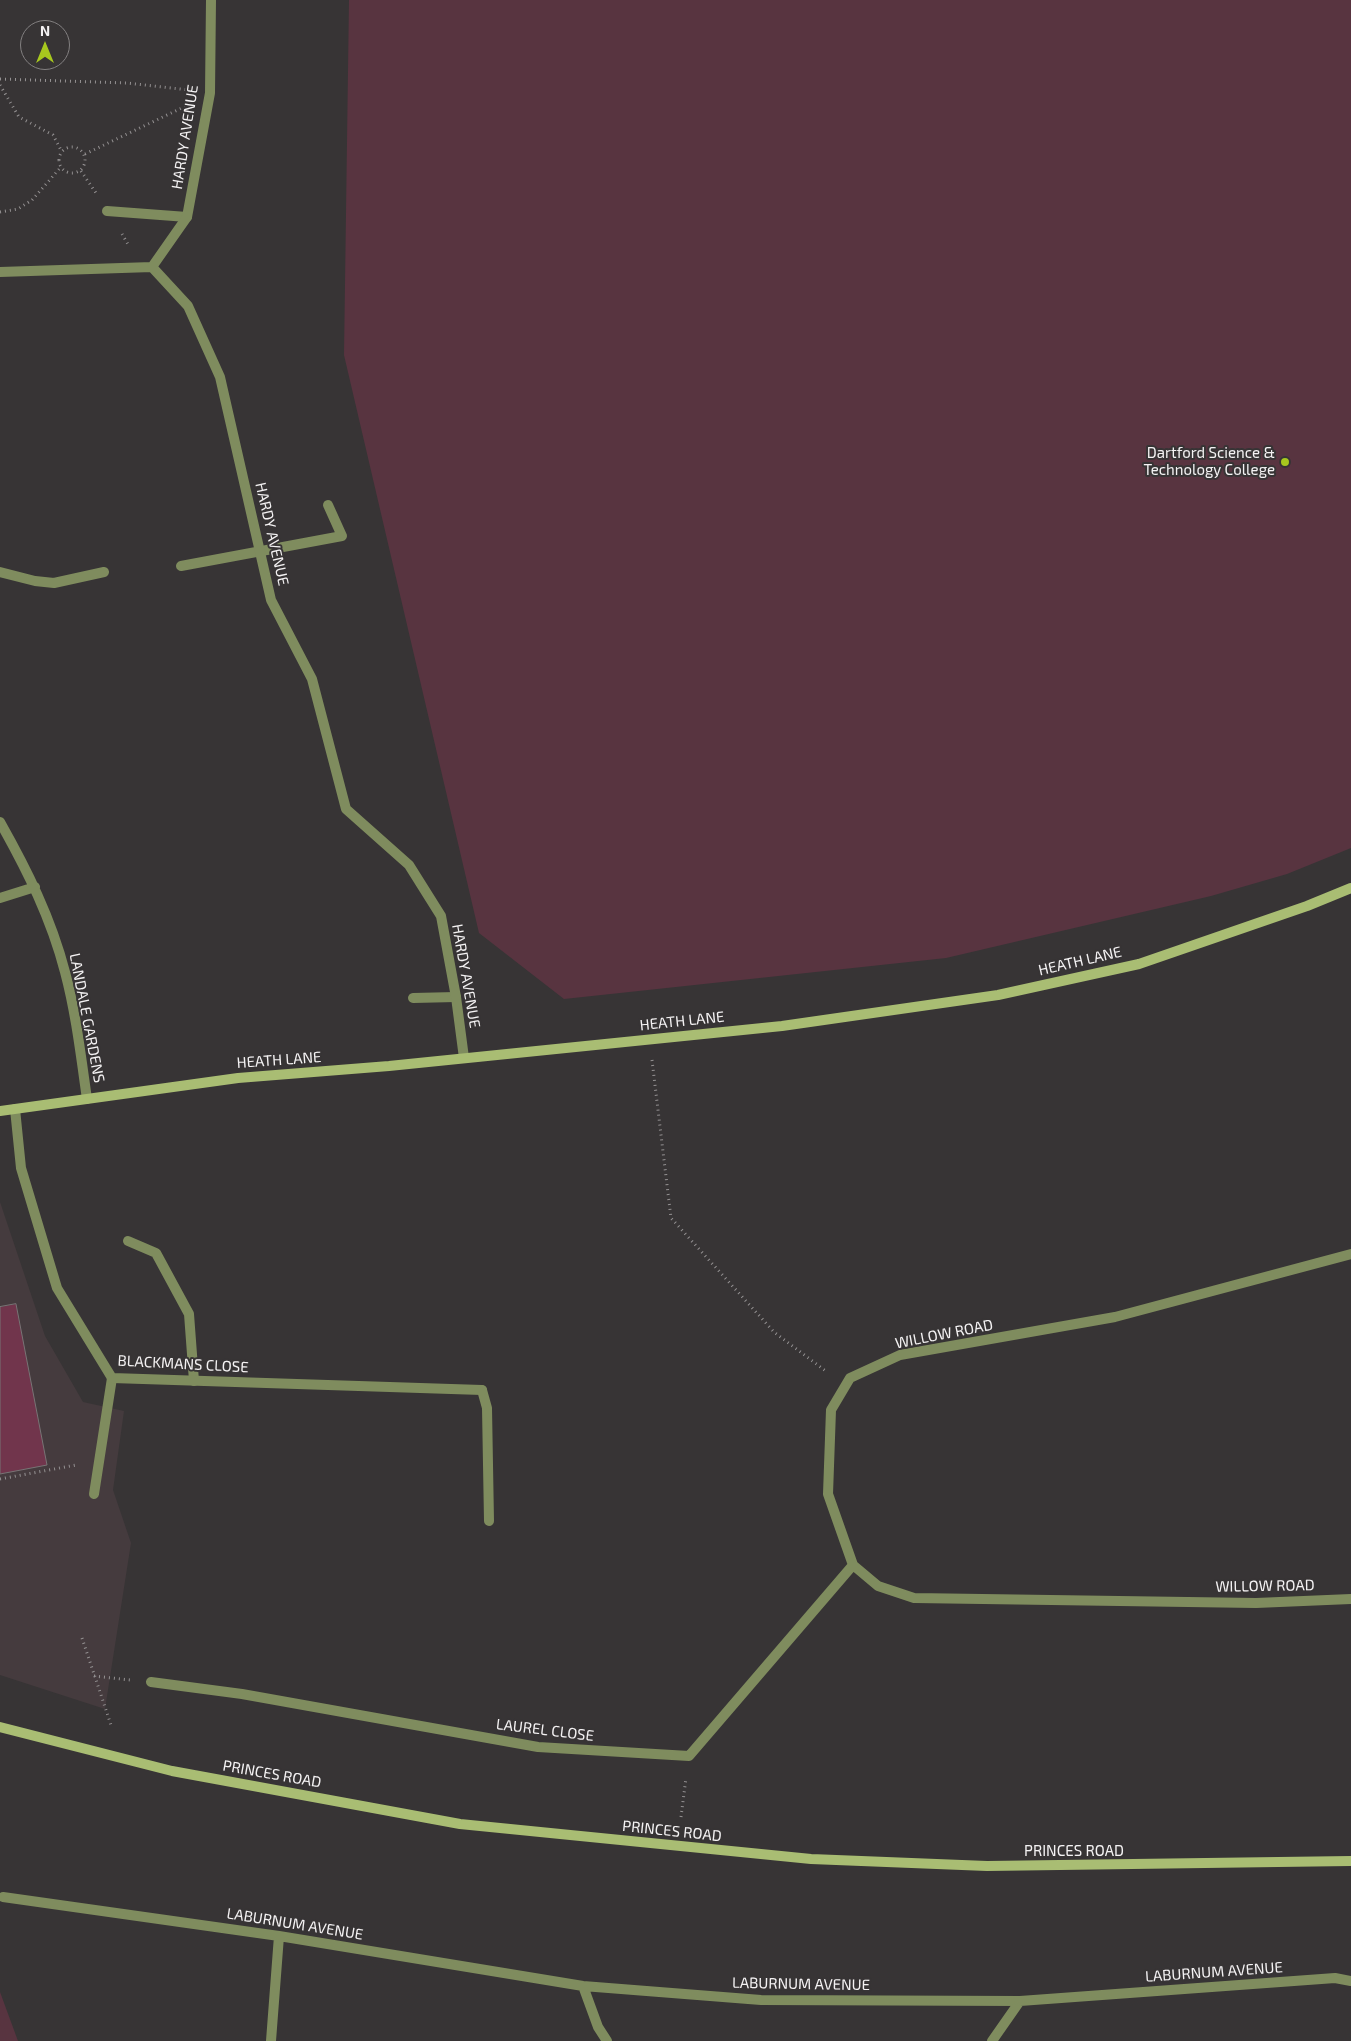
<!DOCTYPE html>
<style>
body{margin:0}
#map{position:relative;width:1351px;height:2041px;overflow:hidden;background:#373435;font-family:"Exo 2",sans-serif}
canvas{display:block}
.north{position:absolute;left:20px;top:20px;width:50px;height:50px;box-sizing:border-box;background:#373435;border:1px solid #838081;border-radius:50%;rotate:0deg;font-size:14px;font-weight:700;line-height:20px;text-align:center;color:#f4f2f3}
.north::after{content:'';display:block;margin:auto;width:18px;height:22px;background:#a7c81e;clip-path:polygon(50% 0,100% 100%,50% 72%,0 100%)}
</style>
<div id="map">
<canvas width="1351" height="2041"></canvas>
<div class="north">N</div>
</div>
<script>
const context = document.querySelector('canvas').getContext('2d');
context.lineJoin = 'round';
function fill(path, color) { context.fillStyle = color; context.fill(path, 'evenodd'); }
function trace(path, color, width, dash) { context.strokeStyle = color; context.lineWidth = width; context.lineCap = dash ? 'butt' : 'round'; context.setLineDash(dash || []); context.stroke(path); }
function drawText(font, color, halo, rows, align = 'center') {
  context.font = font + ' "Exo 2",sans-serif'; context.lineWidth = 4; context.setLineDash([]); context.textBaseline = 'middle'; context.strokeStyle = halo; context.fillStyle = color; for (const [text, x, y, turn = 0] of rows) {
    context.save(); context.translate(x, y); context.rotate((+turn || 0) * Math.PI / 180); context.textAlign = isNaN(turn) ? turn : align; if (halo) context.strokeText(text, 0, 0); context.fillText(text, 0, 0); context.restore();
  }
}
fill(new Path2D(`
 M0,1202L45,1336L83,1402L124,1411L113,1490L131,1543L105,1709L0,1675Z`), '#453b3e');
fill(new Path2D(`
 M349,0H1351V848L1287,874L1211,896L946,958L564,999L479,933L344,355Z
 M0,1992L18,2041H0Z`), '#583440');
const building = new Path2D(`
 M16,1304L47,1465L0,1474V1307Z`);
fill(building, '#71354c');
trace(building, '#787475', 1);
trace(new Path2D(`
 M0,79L127,83L189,90
 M0,85L19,117L53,135L62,152
 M59 160a13 13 0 1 1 26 0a13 13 0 1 1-26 0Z
 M85,154L186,106
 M81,171L96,193
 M0,212L18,209L32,200L61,167
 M122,234L129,246
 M652,1060L671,1218L774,1332L827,1372
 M0,1479L76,1465
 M82,1638L111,1725
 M94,1676L130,1680
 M681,1817L686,1778`), '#949192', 3, [1, 4]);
trace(new Path2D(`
 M107,211L187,217
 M181,566L342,536L328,505
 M413,998L456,997
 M128,1241L156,1253L189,1314L194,1381
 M482,1390L487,1408L489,1521
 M94,1494L112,1378`), '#7f8c5e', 10);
trace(new Path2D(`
 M211,0L210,93L187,217L152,267L188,306L220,377L271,600L312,679L346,809L409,865L441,916L456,997L464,1058
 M0,272L152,267
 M0,572L35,581L54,583L104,572
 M0,822C27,870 51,918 65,972C76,1013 81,1057 87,1099
 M0,898L35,887
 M15,1109L21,1168L57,1288L112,1378L482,1390
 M1351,1254L1115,1317L900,1355L850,1378L831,1410L828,1494L853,1565L878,1586L914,1598L1256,1603L1351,1599
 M151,1682L242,1694L538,1747L689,1756L853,1565
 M3,1897L279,1936L583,1986L761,2000L1020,2001L1335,1978L1351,1981
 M583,1986L598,2027L607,2041
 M271,2041L279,1936
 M992,2041L1020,2001`), '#7f8c5e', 10);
trace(new Path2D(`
 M0,1111L238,1078L389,1066L782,1026L998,995L1139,964L1307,906L1351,888
 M0,1727L172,1771L460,1824L811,1859L987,1866L1351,1861`), '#a9bd73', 10);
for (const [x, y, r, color] of [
 [1285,462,5,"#a7c81e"]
]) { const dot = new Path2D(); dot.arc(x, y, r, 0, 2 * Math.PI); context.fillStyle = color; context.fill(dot); trace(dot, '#373435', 2); }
drawText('15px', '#f4f2f3', '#373435', [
 ["HARDY AVENUE",185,137,-81],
 ["HARDY AVENUE",272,534,77],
 ["HEATH LANE",1080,961,-13],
 ["HARDY AVENUE",466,976,80],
 ["LANDALE GARDENS",87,1018,79],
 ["HEATH LANE",682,1021,-6],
 ["HEATH LANE",279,1060,-4],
 ["WILLOW ROAD",944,1334,-11],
 ["BLACKMANS CLOSE",183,1364,3],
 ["WILLOW ROAD",1265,1586,-1],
 ["LAUREL CLOSE",545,1730,7],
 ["PRINCES ROAD",272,1774,10],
 ["PRINCES ROAD",672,1831,6],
 ["PRINCES ROAD",1074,1851],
 ["LABURNUM AVENUE",295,1924,9],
 ["LABURNUM AVENUE",1214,1972,-4],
 ["LABURNUM AVENUE",801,1984,1]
]);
drawText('15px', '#f4f2f3', '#373435', [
 ["Dartford Science &",1275,453],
 ["Technology College",1275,470]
], 'right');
</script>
